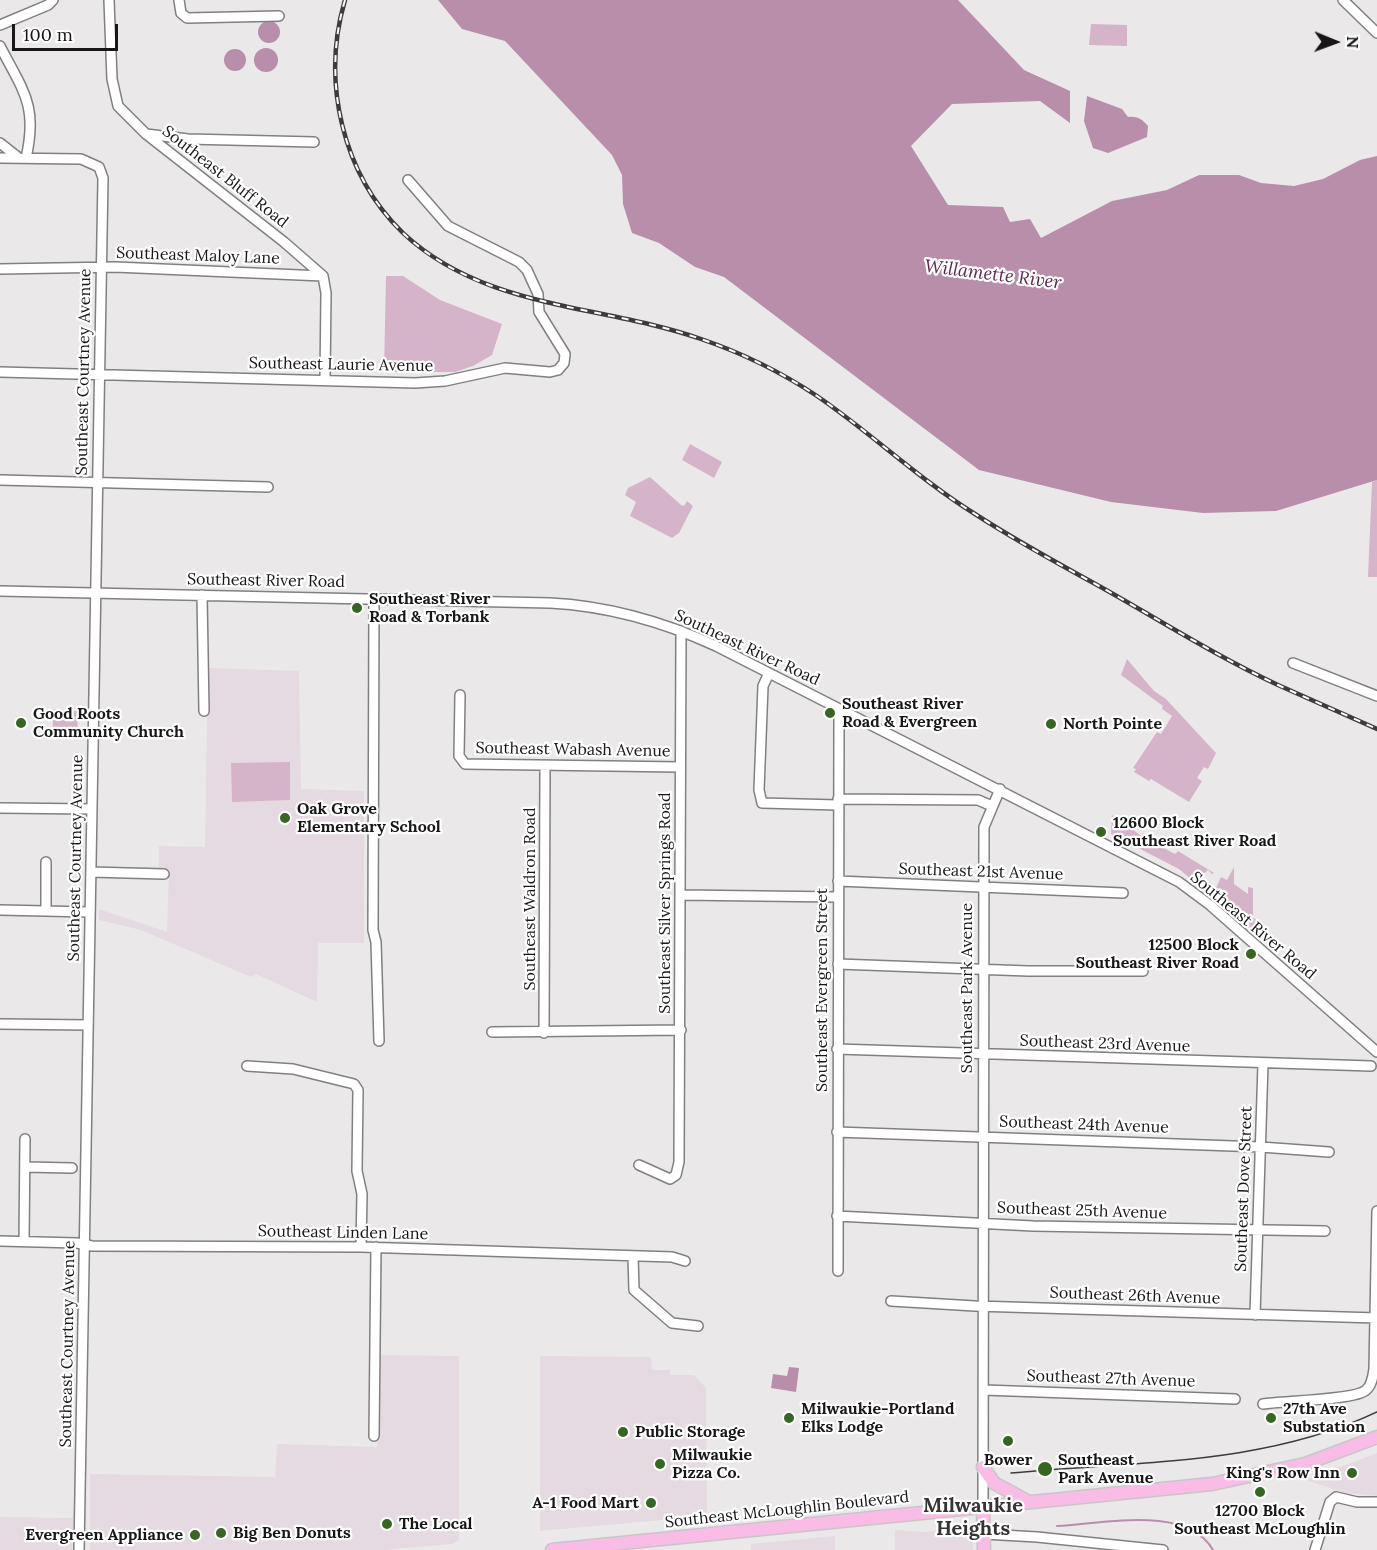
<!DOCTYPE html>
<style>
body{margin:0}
#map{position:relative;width:1377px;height:1550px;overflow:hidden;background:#ebe8ea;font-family:Lora,serif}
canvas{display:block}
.north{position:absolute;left:1305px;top:12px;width:60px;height:60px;-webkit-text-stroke:4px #fff;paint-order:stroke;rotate:91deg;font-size:16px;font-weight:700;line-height:24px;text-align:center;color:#181617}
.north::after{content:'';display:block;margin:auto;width:21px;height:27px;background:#181617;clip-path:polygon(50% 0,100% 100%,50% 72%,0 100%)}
.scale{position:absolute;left:12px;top:24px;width:106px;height:27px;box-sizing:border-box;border:3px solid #181617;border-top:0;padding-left:8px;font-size:18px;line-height:21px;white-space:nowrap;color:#181617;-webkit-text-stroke:4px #fff;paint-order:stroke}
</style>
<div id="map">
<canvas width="1377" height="1550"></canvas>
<div class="north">N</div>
<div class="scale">100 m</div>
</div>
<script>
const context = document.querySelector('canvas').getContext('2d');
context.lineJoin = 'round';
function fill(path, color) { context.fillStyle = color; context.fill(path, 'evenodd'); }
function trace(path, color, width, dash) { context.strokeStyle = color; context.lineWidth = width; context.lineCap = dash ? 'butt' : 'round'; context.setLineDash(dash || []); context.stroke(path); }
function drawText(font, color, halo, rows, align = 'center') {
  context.font = font + ' Lora,serif'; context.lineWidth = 4.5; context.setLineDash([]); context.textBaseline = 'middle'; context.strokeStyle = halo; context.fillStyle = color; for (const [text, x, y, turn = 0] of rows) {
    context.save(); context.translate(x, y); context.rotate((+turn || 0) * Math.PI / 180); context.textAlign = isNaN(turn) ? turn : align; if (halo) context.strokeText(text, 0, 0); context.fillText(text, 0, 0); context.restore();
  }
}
fill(new Path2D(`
 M208,668L299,671L301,789L364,791V943H318L317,1002L256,974L251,977L141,930L99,920V909L167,932L169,870L159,869V846L205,847Z
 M379,1355L459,1356V1540L452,1544L384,1550H90V1474L275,1477L277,1444L377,1447Z
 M540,1356L651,1357L652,1370H670V1375H694L706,1388L707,1516L540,1531Z
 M1377,1453V1496L1346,1493L1306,1480Z
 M0,1517L73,1518L72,1550H0Z
 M965,1528L973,1532V1550H895V1530L924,1532Z
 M835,1536V1550H751V1544Z`), '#e5dae1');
fill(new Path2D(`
 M1091,24L1127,25V46L1089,45Z
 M386,276H403L440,300L502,324L492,355L473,366L455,372H384Z
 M690,444L722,462L714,478L682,460Z
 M650,477L681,505L684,506L687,501L693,506L679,533L672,538L630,516L636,502L625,495L628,488Z
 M1377,480V577H1368L1372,482Z
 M1127,659L1154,691L1166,699L1216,753L1208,769L1204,767L1197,778L1202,781L1189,802L1151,779L1149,781L1134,772L1136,769L1133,768L1157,732L1161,734L1172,716L1162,709L1163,706L1121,675Z
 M54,709L77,711L78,736H69L66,740L65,736L52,735Z
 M290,762V800L232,802L231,763Z
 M1112,815L1146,839L1175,854L1178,851L1214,873L1212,874L1208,870L1201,876L1205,883L1199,886L1179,869L1111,834Z
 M1234,867V884L1248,894V887L1253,888V918L1259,921L1255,933L1215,899L1216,888L1221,877L1227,880Z`), '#d5b4c9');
fill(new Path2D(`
 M438,0H958L1024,70L1070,91V123L1040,101L952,104L911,146L948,205L1003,207L1010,222L1030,219L1041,238L1112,201L1167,190L1199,175H1239L1261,183L1294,186L1323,179L1360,160L1377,156V480L1276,511L1203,513L1111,502L979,470L724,277L695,267L659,243L632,233L623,204L622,175L612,155L505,41L462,29Z
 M258 32a11 11 0 1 1 22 0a11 11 0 1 1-22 0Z
 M254 60a12 12 0 1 1 24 0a12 12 0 1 1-24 0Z
 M224 60a11 11 0 1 1 22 0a11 11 0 1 1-22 0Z
 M1087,96L1122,109L1128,117C1137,116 1142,119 1148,126L1147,137L1108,153L1093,148L1084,121Z
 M789,1367L799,1368L796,1392L771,1388L773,1374L787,1376Z`), '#b98eab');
trace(new Path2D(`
 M1057,1526C1102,1524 1187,1504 1213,1550`), '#b98eab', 2);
const minor = new Path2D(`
 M109,0L112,79L118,106L146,134L284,242L323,276
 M179,0L181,13L187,18L279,16
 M1343,0L1377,33
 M0,25L48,5L53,0
 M0,46C23,91 38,105 26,158
 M146,134L188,139L314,142
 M0,143L19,158
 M0,158L81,159L99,167L103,178L79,1550
 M0,269L115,267L323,276
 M323,276L326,293L325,380
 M0,372L415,383L445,381L505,368L550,372L558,370L564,363L565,354L539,312L538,294L527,270L519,262L448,226L408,180
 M0,480L268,487
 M0,591L550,603C608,606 664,622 716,646L1179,882L1210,905L1377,1052
 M202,595L204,711
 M374,598L373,930L376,942L379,1041
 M1293,663L1377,696
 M769,673L763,686L759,790L762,803L838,805
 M460,695L459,756L465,764L680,767
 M838,799L978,800L992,806
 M0,808L92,809
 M91,872L164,874
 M838,881L1123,893
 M681,895L838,897
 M0,910L90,912
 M46,911V862
 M838,964L1028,971H1143
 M0,1024L88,1025
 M492,1032L681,1030
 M544,1033L545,766
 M837,1049L1371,1066
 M247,1066L293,1069L354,1084L358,1090L357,1171L362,1194L361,1247
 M837,1132L1261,1147L1329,1152
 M639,1165L670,1179L676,1175L679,1162L681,631
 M25,1167L72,1168
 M837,1216L1033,1226L1325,1231
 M0,1241L77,1243L92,1246L361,1247L672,1257L685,1261
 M24,1241L25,1139
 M633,1256L634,1290L672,1323L698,1326
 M838,1271L839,718L843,710
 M891,1301L975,1306L1377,1318
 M1255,1315L1263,1064
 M984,1390L1235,1399
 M1263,1404C1282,1401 1356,1400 1366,1390C1372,1385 1373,1376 1374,1369L1377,1211
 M374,1436L376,1247
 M983,1507L984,827L1000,789
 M984,1534L1037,1537L1163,1550
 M1315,1550L1330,1502L1336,1497L1357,1502H1377`);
const major = new Path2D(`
 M983,1467L994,1483L1029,1502
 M983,1507L984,1550
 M552,1550L1212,1484L1305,1464L1377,1437`);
trace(minor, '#827f81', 12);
trace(major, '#c8c7c7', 15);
trace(minor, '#fff', 9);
trace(major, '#f9bce7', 12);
trace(new Path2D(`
 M1011,1473C1135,1461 1263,1466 1377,1412`), '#3e3b3d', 1.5);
const rail = new Path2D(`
 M345,0C321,81 342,174 403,233C485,310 601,304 701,339C742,353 781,372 817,396C871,433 919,479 975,514C1015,540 1057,563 1099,586C1158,619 1216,656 1278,685C1311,700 1344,714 1377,729`);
trace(rail, '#3e3b3d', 4.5);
trace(rail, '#fff', 2, [7]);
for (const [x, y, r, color] of [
 [357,608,6,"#376524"],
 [830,713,6,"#376524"],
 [21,723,6,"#376524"],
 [1051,724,6,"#376524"],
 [285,818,6,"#376524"],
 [1101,832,6,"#376524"],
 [1251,954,6,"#376524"],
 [789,1418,6,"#376524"],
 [1271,1418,6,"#376524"],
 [623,1432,6,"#376524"],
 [1008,1441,6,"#376524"],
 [660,1464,6,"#376524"],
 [1045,1469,8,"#376524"],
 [1352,1473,6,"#376524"],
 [1260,1492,6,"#376524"],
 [651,1503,6,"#376524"],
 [387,1524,6,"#376524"],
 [221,1533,6,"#376524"],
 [195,1535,6,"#376524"]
]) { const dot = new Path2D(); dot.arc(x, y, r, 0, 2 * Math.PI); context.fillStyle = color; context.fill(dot); trace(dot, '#fff', 2); }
drawText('16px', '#181617', '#fff', [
 ["Southeast Bluff Road",225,177,38],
 ["Southeast Maloy Lane",198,256,2],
 ["Southeast Laurie Avenue",341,365,1],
 ["Southeast Courtney Avenue",84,372,-89],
 ["Southeast River Road",266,581,1],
 ["Southeast River Road",747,648,25],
 ["Southeast Wabash Avenue",573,750,1],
 ["Southeast Courtney Avenue",76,858,-89],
 ["Southeast 21st Avenue",981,872,2],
 ["Southeast Waldron Road",530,899,-90],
 ["Southeast Silver Springs Road",665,903,-90],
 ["Southeast River Road",1253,926,40],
 ["Southeast Park Avenue",967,988,-90],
 ["Southeast Evergreen Street",822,990,-90],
 ["Southeast 23rd Avenue",1105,1044,2],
 ["Southeast 24th Avenue",1084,1125,2],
 ["Southeast Dove Street",1244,1189,-88],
 ["Southeast 25th Avenue",1082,1211,2],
 ["Southeast Linden Lane",343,1233,1],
 ["Southeast 26th Avenue",1135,1296,2],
 ["Southeast Courtney Avenue",68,1344,-89],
 ["Southeast 27th Avenue",1111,1379,2],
 ["Southeast McLoughlin Boulevard",787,1510,-6]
]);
drawText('bold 16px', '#181617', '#fff', [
 ["Southeast River",369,599],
 ["Road & Torbank",369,617],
 ["Southeast River",842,704],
 ["Road & Evergreen",842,722],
 ["Good Roots",33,714],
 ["Community Church",33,732],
 ["North Pointe",1063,724],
 ["Oak Grove",297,809],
 ["Elementary School",297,827],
 ["12600 Block",1113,823],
 ["Southeast River Road",1113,841],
 ["12500 Block",1239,945,"right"],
 ["Southeast River Road",1239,963,"right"],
 ["Milwaukie-Portland",801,1409],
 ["Elks Lodge",801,1427],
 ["27th Ave",1283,1409],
 ["Substation",1283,1427],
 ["Public Storage",635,1432],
 ["Milwaukie",672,1455],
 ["Pizza Co.",672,1473],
 ["Bower",1008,1460,"center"],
 ["Southeast",1058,1460],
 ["Park Avenue",1058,1478],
 ["King's Row Inn",1340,1473,"right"],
 ["A-1 Food Mart",639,1503,"right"],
 ["12700 Block",1260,1511,"center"],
 ["Southeast McLoughlin",1260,1529,"center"],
 ["The Local",399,1524],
 ["Big Ben Donuts",233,1533],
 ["Evergreen Appliance",183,1535,"right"]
], 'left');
drawText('italic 18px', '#5c264e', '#fff', [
 ["Willamette River",993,275,7]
]);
drawText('bold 20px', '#363335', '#fff', [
 ["Milwaukie",973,1506],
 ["Heights",973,1529]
]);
</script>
